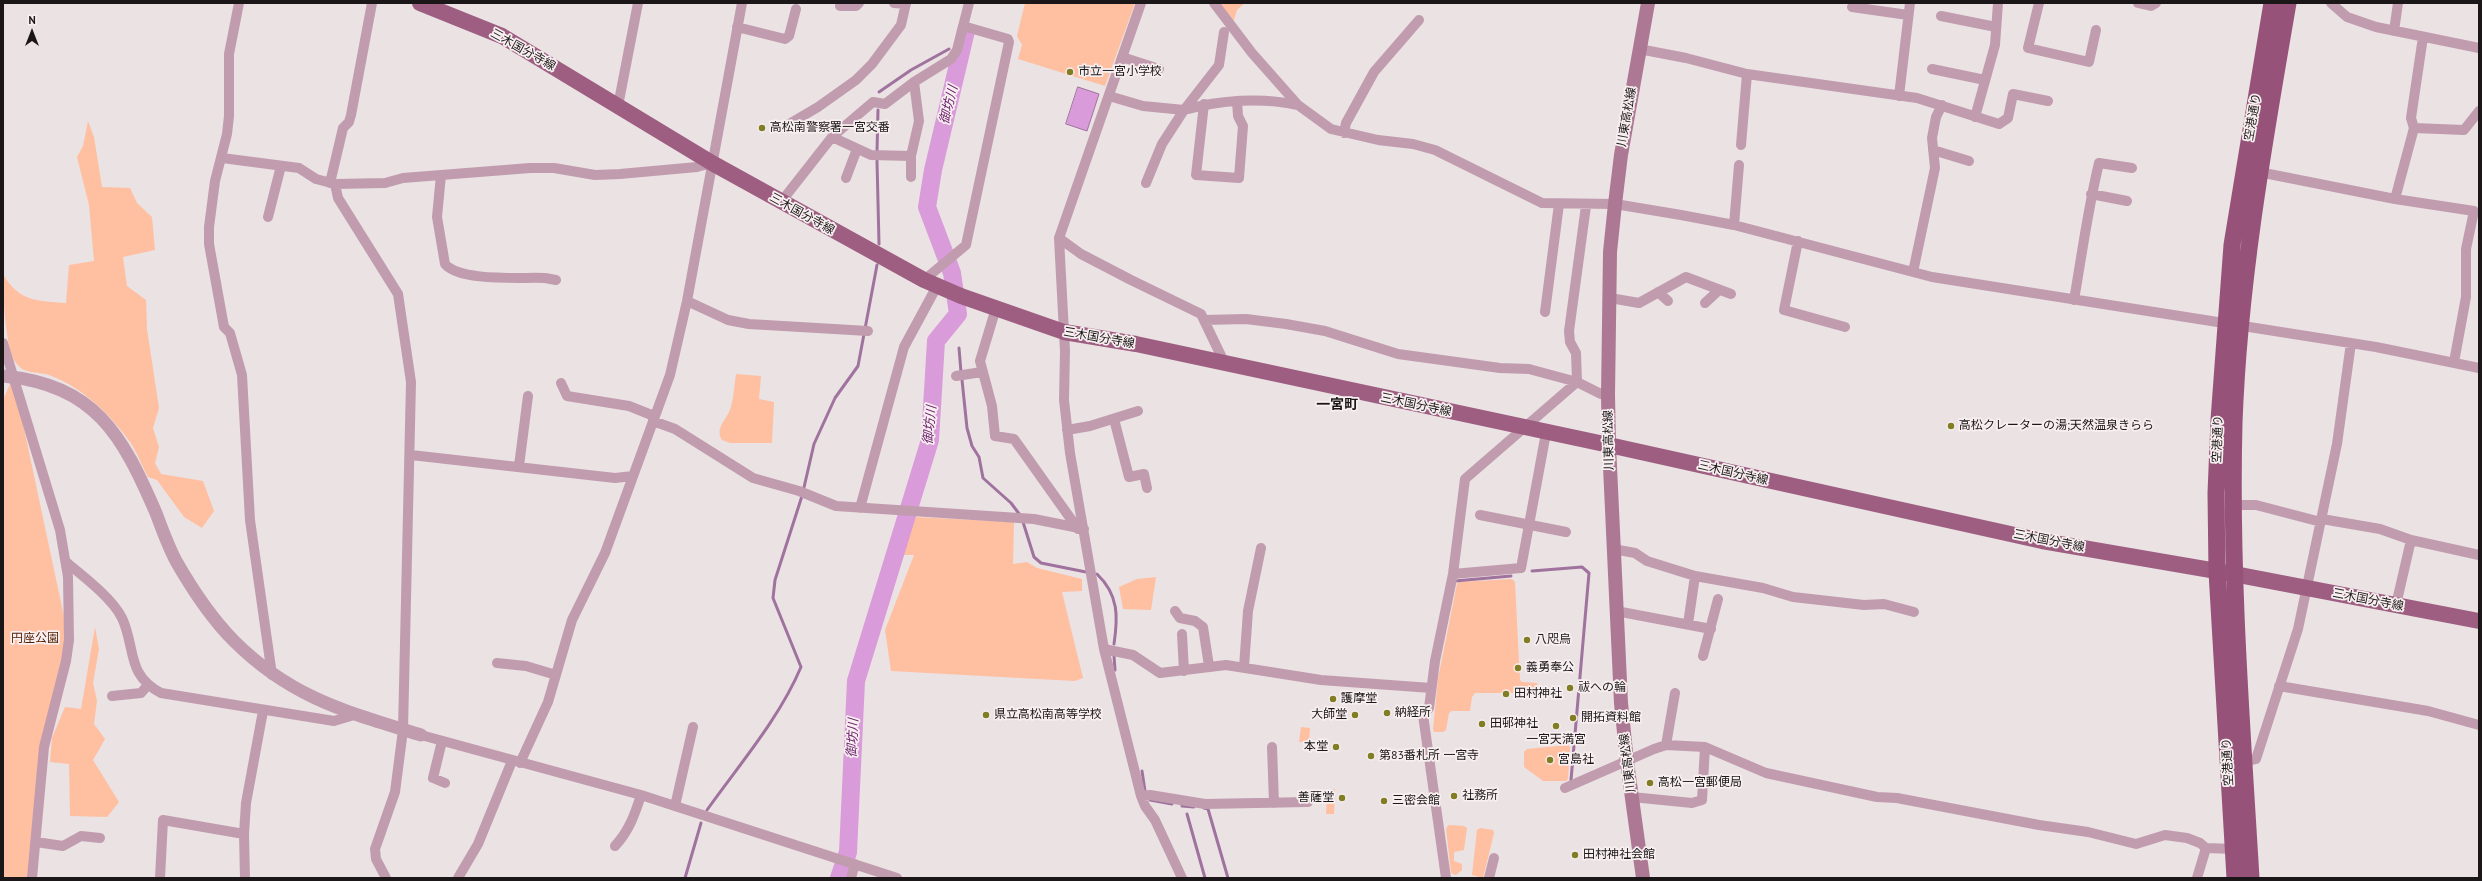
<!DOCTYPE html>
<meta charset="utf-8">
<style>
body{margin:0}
#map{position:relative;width:2482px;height:881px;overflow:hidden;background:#ebe2e3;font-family:"PT Sans",sans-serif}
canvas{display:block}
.frame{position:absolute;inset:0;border:4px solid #1b1718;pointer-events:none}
.north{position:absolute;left:12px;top:12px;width:40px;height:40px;-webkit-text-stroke:3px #f8eff0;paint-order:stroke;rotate:0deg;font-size:11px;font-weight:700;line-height:16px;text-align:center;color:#1b1718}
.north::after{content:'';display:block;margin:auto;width:14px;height:18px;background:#1b1718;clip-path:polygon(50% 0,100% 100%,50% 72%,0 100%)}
</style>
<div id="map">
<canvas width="2482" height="881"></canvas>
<div class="frame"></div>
<div class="north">N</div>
</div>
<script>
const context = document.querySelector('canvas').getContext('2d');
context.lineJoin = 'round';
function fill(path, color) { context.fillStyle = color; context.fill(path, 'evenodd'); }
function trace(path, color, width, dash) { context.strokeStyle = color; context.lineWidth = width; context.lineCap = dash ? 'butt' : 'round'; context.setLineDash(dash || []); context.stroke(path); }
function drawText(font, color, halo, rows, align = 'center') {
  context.font = font + ' "PT Sans","Noto Sans JP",sans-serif'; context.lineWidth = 3.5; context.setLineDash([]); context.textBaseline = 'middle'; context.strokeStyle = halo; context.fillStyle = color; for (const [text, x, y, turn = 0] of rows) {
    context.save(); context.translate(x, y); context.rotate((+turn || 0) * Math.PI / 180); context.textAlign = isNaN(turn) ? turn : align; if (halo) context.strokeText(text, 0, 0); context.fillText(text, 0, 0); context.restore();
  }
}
fill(new Path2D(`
 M1025,3H1135L1105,86L1018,59L1022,45L1017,36Z
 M1216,3H1245L1237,10L1233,23Z
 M88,121L94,137L102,187L130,188L137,203L152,217L155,250L123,257L127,286L146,300L147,329L159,408L153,428L159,447L155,463L161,474L203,481L214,511L202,528L184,517L157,480L148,477C142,466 137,452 130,442C110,414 82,387 49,375C36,371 25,375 16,363C5,349 3,293 3,274C19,302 38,301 66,303L69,265L94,261L89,205L77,157L83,146Z
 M736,374L761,376L759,399L774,402L772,443H730L722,440C715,429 725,421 729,412C734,401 734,386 736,374Z
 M13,377L69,640L49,723L32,878H3V400Z
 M914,517L1014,522L1013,564L1027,562L1037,568L1082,579V591L1062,592L1083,678L1075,681L891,671L885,630L914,555H902Z
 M1156,577L1151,610L1123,609L1119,587L1137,579Z
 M1512,579L1515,582L1520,680L1522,682L1537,683L1538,693H1475L1472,697L1470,711H1452L1449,713L1446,730L1443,732H1434L1433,729L1438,679L1457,584L1459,582Z
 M95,627L99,649L93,683L97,701L94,724L105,739L93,760L119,802L107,817L70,816L69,764L50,762L52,738L65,707L81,709Z
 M1301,727L1310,728L1309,742H1299Z
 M1568,745L1570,747L1568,779L1566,781H1543L1524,767V752L1527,749Z
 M1333,789H1335L1334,814H1326L1327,799Z
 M1449,825L1464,826L1467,828L1464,850L1454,852V861L1462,864V870L1456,875L1451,873L1446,828Z
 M1480,828L1493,830L1494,833L1483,878L1472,875L1477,830Z`), '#ffbfa1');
const water = new Path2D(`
 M1078,87L1099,94L1087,131L1066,124Z`);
fill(water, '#d99bd9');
trace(water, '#a0739f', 1);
trace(new Path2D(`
 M879,92L911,70L949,49
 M877,152L878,110
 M877,161L879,244
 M959,348L961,372
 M962,380L967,428L972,446L979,457L983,478L1011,503L1020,515
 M1023,522L1034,557L1041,563L1086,572
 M1532,571L1582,567L1589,573L1571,780
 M1097,574C1119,595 1118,617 1114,644
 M1455,581L1511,576
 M1114,656L1115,670
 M1142,771L1145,791
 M1150,800L1172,804
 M1182,806L1194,807
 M1204,808L1208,809L1228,878
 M707,810C739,765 779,719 801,667L773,598L775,580L802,496L814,444L835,398L858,366L877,265
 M1187,814L1205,878
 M685,878L701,823`), '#a0739f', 3);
trace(new Path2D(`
 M839,878L848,852L856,681L930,440L936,341L958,314L952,273L927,207L933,170L966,31`), '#d99bd9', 18);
trace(new Path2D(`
 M239,3L229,54V116L227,134L215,181L209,227V244L224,327L230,333L242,375L250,520L272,675
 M894,3L906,4
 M1141,3L1059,238L1065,351L1064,400L1070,453L1104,649L1141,796L1145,806L1155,820L1182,878
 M1214,3L1252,53L1298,105L1331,129L1378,140L1413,144L1435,150L1542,203L1615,204L1681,215L1734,225L1932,277L2376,347L2479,368
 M2039,3L2028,48L2089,62L2096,30
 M2138,3L2151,6L2156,3
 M2331,3L2347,17L2376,27L2479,48
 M840,6H856L859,3
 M1852,7L1908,15
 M1941,16L1996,27
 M737,27L785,39L789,36L796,9
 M2394,31L2398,3
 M1639,49L1686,58L1747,74L1917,98L1999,124L2008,118L2013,94L2048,101
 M1122,57L1159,69
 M1932,69L1985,80
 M1109,96L1143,106L1184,110L1219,65L1224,32
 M1899,96L1910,3
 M1204,104L1196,175L1239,178L1243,126L1238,116L1237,101
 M618,106L638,3
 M1975,117L1995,45L1998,3
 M784,127L818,107L856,80L872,64L901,25L906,3
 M2414,128L2411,118L2423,37
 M1344,133L1346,123L1374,72L1419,20
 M832,137L871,155L911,156
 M1741,145L1747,74
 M1933,150L1969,161
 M222,158L299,168L316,179L335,184L385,183L403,178L530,168H554L595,175L620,174L697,167L712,163
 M2259,172L2395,199L2474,211L2466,249V297L2454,362
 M441,175L437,217L445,264C460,282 521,277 545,278L556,280
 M911,177V156L919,121L914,82
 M846,178L857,149
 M330,183L343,128L349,122L351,115L372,3
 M1146,183L1162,144L1184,110C1220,100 1261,97 1298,105
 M335,184L338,198L398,294L411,382L403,730L395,792L375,849L376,859L386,878
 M2091,194L2127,201
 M2395,199L2414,128L2464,130L2479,111
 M781,202L832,137L873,102L885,104L914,82L951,59L957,50L969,3
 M268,217L281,166
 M1734,225L1739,165
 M1059,238L1081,254L1131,280L1201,314L1225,364
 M1798,241L1784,310L1845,327
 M1913,272L1935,168L1932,138L1936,117L1942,105
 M924,280L966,245L1009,42L1008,39L963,26
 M1658,292L1668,301
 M1610,298L1639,303L1686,277L1731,294
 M2074,300C2082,254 2088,208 2099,163L2132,168
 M687,301L728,320L749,324L868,331
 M1705,303L1719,290
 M996,308L980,361L992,406L995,436L1014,439L1078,529
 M1545,312L1559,204
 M1204,320L1246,319L1286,324L1325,331L1398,354L1500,368L1529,369L1577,382L1601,394L1608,395
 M3,343L60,530L68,577L69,640L66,661L44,747L32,878
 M956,376L982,372
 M561,383L567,396L629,406L654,416
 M1114,419L1129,477L1144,474L1147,488
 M653,421L675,429L753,478L799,491L836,506L1034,519L1084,529
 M1067,430L1090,426L1138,411
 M411,455L615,478L633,476
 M519,466L528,396
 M2233,505H2256L2321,522
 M860,508L904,347L937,286
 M1480,515L1566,532
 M2322,519L2380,529L2411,540L2396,605
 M2411,540L2479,555
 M1613,549L1635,553L1647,561L1695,576L1763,588L1793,597L1864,605L1884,604L1914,612
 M66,562C82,575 113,599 122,618C136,648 126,675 161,693L334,721L354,715
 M1453,574L1521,568L1546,433
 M1175,611L1180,618L1195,621L1203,627L1209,666
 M1616,611L1711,629
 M1688,624L1695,576
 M1182,634L1184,671
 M1104,649L1133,655L1160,673L1226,665L1321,680L1431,688
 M1703,656L1718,599
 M497,663L526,666L556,675
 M1244,667L1248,611L1261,548
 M2279,686L2428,711L2479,725
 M112,696L141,693L147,686
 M421,735L641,795L897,878
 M442,741L433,778L445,783
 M1666,745L1675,693
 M1272,747L1274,803
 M2244,762L2256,759L2298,629L2337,444L2351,343
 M520,763L548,702L572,620L605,553L670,375L687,301L742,3
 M1565,788L1654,749L1666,745L1705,747L1766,773L1877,797L1897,798L2039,825L2088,832L2136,844L2165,835L2187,838L2200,843L2206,848
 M1141,796L1150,795L1205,804L1308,802
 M1632,797L1692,803L1702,800L1705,747
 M675,806L693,727
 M36,842L63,846L81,836L100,838
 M615,846C629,831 635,814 641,795
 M160,878L163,820L244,834
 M245,878L244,834L246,803L263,711
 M458,878L478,844L512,761
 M851,878L855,864
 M1446,878L1423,715L1429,708L1435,661L1453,574L1465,479L1577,382L1576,353L1570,342L1569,331L1586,206
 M1489,878L1494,858
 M2197,878L2206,848L2234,849`), '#c19caf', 10);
trace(new Path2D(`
 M3,376C96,385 122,435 156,513C162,529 168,546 176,561C192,589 211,618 234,641C291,698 347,712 421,735`), '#c19caf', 13);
trace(new Path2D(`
 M1643,878L1627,762L1621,703L1609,445L1608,395L1610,252L1615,204L1621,155L1648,3`), '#ad7894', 14);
trace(new Path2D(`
 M420,3L502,36L712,163L924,280L961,296L1064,332L1136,344L1609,445L2042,541L2234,574L2479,621`), '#9e5e81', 16);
trace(new Path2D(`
 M2235,878L2217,572L2216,493L2219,420L2232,245L2272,3
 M2251,878C2242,727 2230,575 2234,423C2239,282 2264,142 2288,3`), '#975279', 17);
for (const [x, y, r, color] of [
 [1070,72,4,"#817d24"],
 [762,128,4,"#817d24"],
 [1951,426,4,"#817d24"],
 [1527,640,4,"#817d24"],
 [1518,668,4,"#817d24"],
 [1570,688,4,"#817d24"],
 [1506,694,4,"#817d24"],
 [1333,699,4,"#817d24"],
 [1387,713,4,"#817d24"],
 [986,715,4,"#817d24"],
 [1355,715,4,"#817d24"],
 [1573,718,4,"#817d24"],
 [1482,724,4,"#817d24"],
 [1556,726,4,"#817d24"],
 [1336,747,4,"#817d24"],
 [1371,756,4,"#817d24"],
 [1550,760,4,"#817d24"],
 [1650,783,4,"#817d24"],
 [1454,796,4,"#817d24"],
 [1342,798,4,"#817d24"],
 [1384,801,4,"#817d24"],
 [1575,855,4,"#817d24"]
]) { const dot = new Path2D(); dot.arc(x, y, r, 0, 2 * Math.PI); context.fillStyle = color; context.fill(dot); trace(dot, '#f8eff0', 1.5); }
drawText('12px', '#1b1718', '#f8eff0', [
 ["三木国分寺線",523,50,29],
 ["川東高松線",1627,117,-80],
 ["空港通り",2253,117,-80],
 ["三木国分寺線",802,214,29],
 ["三木国分寺線",1099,338,10],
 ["三木国分寺線",1416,405,12],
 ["空港通り",2218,439,-88],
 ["川東高松線",1609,440,-91],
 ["三木国分寺線",1733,473,13],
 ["三木国分寺線",2049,541,11],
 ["三木国分寺線",2368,600,11],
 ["空港通り",2228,762,-93],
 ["川東高松線",1628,763,-97]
]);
drawText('12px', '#1b1718', '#f8eff0', [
 ["市立一宮小学校",1078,72],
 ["高松南警察署一宮交番",770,128],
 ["高松クレーターの湯;天然温泉きらら",1959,426],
 ["八咫烏",1535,640],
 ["義勇奉公",1526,668],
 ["祓への輪",1578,688],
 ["田村神社",1514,694],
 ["護摩堂",1341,699],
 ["納経所",1395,713],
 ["県立高松南高等学校",994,715],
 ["大師堂",1347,715,"right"],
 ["開拓資料館",1581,718],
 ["田邨神社",1490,724],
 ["一宮天満宮",1556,740,"center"],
 ["本堂",1328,747,"right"],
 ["第83番札所 一宮寺",1379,756],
 ["宮島社",1558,760],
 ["高松一宮郵便局",1658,783],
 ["社務所",1462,796],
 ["善薩堂",1334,798,"right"],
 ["三密会館",1392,801],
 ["田村神社会館",1583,855]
], 'left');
drawText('12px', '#511f01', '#f8eff0', [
 ["円座公園",35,639]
]);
drawText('italic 13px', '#6d246f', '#f8eff0', [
 ["御坊川",949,105,-76],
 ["御坊川",930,425,-84],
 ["御坊川",853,738,-87]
]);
drawText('bold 14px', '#1b1718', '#f8eff0', [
 ["一宮町",1337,405]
]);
</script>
